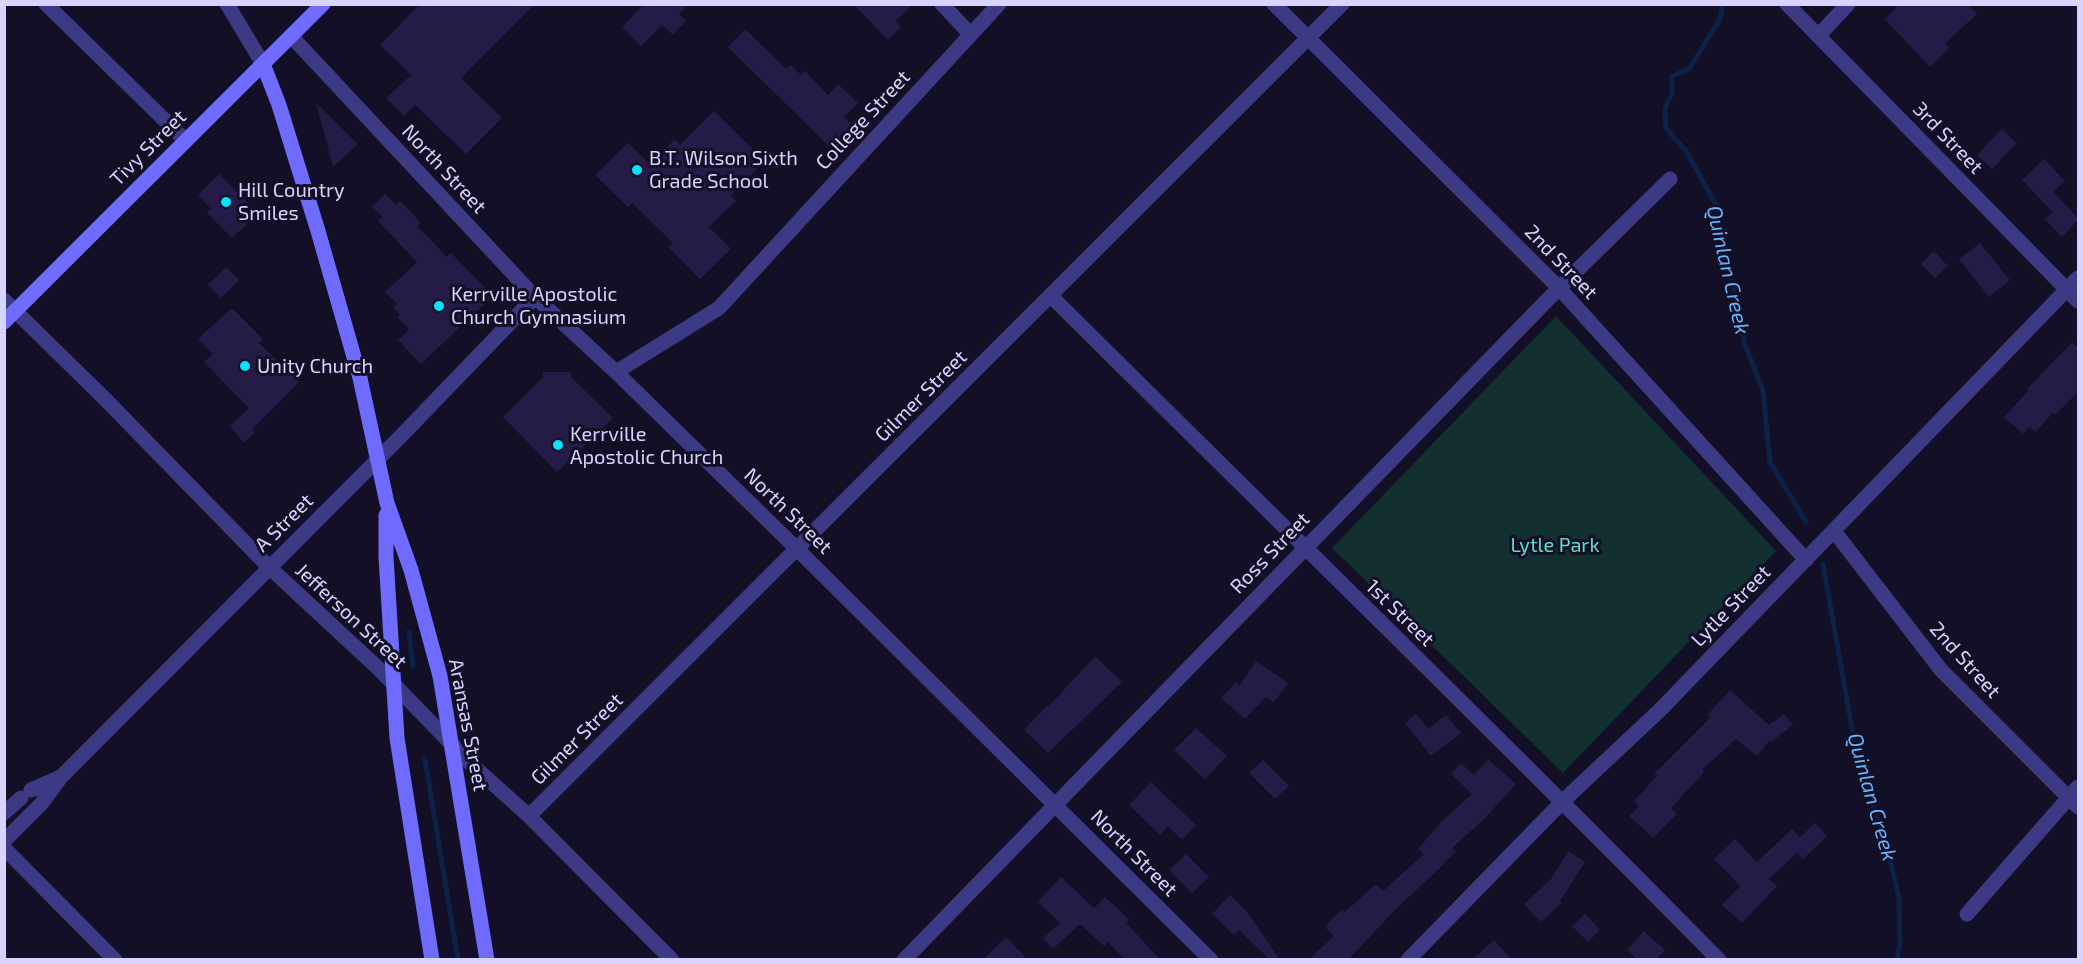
<!DOCTYPE html>
<style>
body{margin:0}
#map{position:relative;width:2083px;height:964px;overflow:hidden;background:#130f26;font-family:"Exo 2",sans-serif}
canvas{display:block}
.frame{position:absolute;inset:0;border:6px solid #d9d4ff;pointer-events:none}
</style>
<div id="map">
<canvas width="2083" height="964"></canvas>
<div class="frame"></div>
</div>
<script>
const context = document.querySelector('canvas').getContext('2d');
context.lineJoin = 'round';
function fill(path, color) { context.fillStyle = color; context.fill(path, 'evenodd'); }
function trace(path, color, width, dash) { context.strokeStyle = color; context.lineWidth = width; context.lineCap = dash ? 'butt' : 'round'; context.setLineDash(dash || []); context.stroke(path); }
function drawText(font, color, halo, rows, align = 'center') {
  context.font = font + ' "Exo 2",sans-serif'; context.lineWidth = 6; context.setLineDash([]); context.textBaseline = 'middle'; context.strokeStyle = halo; context.fillStyle = color; for (const [text, x, y, turn = 0] of rows) {
    context.save(); context.translate(x, y); context.rotate((+turn || 0) * Math.PI / 180); context.textAlign = isNaN(turn) ? turn : align; if (halo) context.strokeText(text, 0, 0); context.fillText(text, 0, 0); context.restore();
  }
}
fill(new Path2D(`
 M1556,316L1776,551L1563,773L1332,548Z`), '#12302f');
trace(new Path2D(`
 M1723,4L1720,19L1689,69L1672,76V93L1665,108L1666,128L1686,151L1718,208L1745,345L1763,391L1770,462L1806,522
 M1823,564L1859,768L1887,847L1899,898L1900,942L1897,960
 M409,632L413,666
 M425,759L458,960`), '#0c2248', 5);
fill(new Path2D(`
 M420,4H535L461,78L502,118L466,154L415,105L404,116L386,98L411,75L380,45Z
 M644,4H688L679,14L686,21L673,35L662,25L641,46L622,27Z
 M853,4H913L896,21L901,27L888,40Z
 M1899,4H1968L1977,14L1945,43L1949,48L1930,67L1885,19Z
 M745,29L786,69L791,65L801,75L805,71L828,95L838,84L858,103L844,117L862,135L840,157L728,47Z
 M316,103L358,144L333,167Z
 M714,111L765,161L731,195L736,201L709,227L731,249L700,279L668,247L673,243L632,203L628,207L595,175L628,143L650,164L675,139L680,145Z
 M2002,129L2017,143L1992,169L1977,155Z
 M2044,159L2065,181L2053,192L2079,219L2062,237L2045,219L2053,212L2022,180Z
 M219,174L254,209L247,216L251,220L232,238L207,213L211,209L198,195Z
 M385,194L396,205L400,201L421,223L417,226L447,257L451,253L493,296L421,364L398,340L409,330L397,317L400,315L393,307L397,304L385,292L417,262L378,221L383,217L372,207Z
 M1980,243L2010,280L1989,297L1959,259Z
 M1934,251L1948,266L1935,278L1921,264Z
 M226,267L239,280L221,298L208,285Z
 M232,308L263,339L259,343L299,382L252,430L255,432L244,443L230,426L249,408L204,362L213,354L198,339Z
 M2072,342L2079,349V391L2055,415L2053,413L2035,432L2029,427L2023,434L2004,417L2029,390L2027,389Z
 M543,372H571V377L613,418L557,472L503,417L543,377Z
 M1095,656L1122,682L1048,753L1024,730L1047,706L1048,707Z
 M1256,661L1288,683L1274,702L1266,697L1245,719L1221,698L1236,682L1240,685Z
 M1730,690L1769,725L1784,714L1793,725L1771,742L1769,741L1757,756L1736,739L1702,770L1704,772L1671,808L1677,814L1653,838L1629,816L1639,806L1634,801L1657,776L1654,774L1710,718L1707,715Z
 M1416,714L1428,729L1446,715L1461,733L1431,756L1405,723Z
 M1196,728L1227,756L1205,779L1174,750Z
 M1488,759L1516,784L1482,821L1452,848L1456,851L1439,869L1398,907L1348,960H1308L1334,936L1325,927L1342,909L1345,912L1376,884L1383,891L1424,854L1418,849L1445,818L1472,794L1451,774L1461,763L1474,775Z
 M1263,760L1289,786L1275,799L1249,773Z
 M1151,782L1196,825L1182,840L1168,826L1160,835L1129,805Z
 M1815,823L1827,836L1803,859L1797,853L1769,879L1777,886L1742,923L1722,905L1740,886L1714,859L1735,839L1757,862L1792,829L1800,837Z
 M1568,851L1585,862L1560,901L1562,903L1541,922L1524,904L1551,879Z
 M1186,854L1209,877L1192,893L1169,870Z
 M1061,877L1094,908L1105,897L1129,919L1126,923L1161,960H1125L1108,942L1104,946L1080,924L1053,949L1043,938L1060,923L1038,902Z
 M1230,895L1248,913L1280,960H1270L1239,930L1234,935L1212,914Z
 M1585,914L1600,930L1588,942L1572,926Z
 M1644,931L1665,950L1656,960H1638L1627,950Z
 M1006,937L1028,960H982Z
 M1494,940L1512,960H1472Z`), '#241b47');
trace(new Path2D(`
 M46,4L185,140
 M227,4L263,64
 M942,4L970,34
 M1274,4L1559,288L1806,560
 M1787,4L2078,301
 M291,36L535,297L616,372L797,549L1211,960
 M1818,36L1848,4
 M1051,296C1273,517 1499,736 1719,960
 M4,300L105,399L269,567L379,669L470,763L529,816L672,960
 M616,372L719,308L999,4
 M1834,531L1941,670L2078,807
 M31,790L61,777
 M4,813L21,798
 M529,816L1342,4
 M4,841L41,804L61,777L401,436L535,297
 M4,848L115,960
 M1967,914L2078,787
 M904,960L1559,288L1670,179
 M1408,960L1563,801L1660,710L2078,278`), '#3d3a85', 15);
trace(new Path2D(`
 M263,64L279,105L318,231L360,378L387,503L411,570L440,676L487,960
 M4,322L323,4
 M386,515V557L397,738L432,960`), '#6f6bff', 15);
for (const [x, y, r, color] of [
 [637,170,6,"#00e5ff"],
 [226,202,6,"#00e5ff"],
 [439,306,6,"#00e5ff"],
 [245,366,6,"#00e5ff"],
 [558,445,6,"#00e5ff"]
]) { const dot = new Path2D(); dot.arc(x, y, r, 0, 2 * Math.PI); context.fillStyle = color; context.fill(dot); trace(dot, '#130f26', 2); }
drawText('20px', '#d9d4ff', '#130f26', [
 ["College Street",863,120,-47],
 ["3rd Street",1948,138,46],
 ["Tivy Street",148,148,-45],
 ["North Street",444,169,47],
 ["2nd Street",1561,262,46],
 ["Gilmer Street",921,396,-45],
 ["North Street",788,511,44],
 ["A Street",284,523,-45],
 ["Ross Street",1270,553,-46],
 ["Lytle Street",1731,606,-46],
 ["1st Street",1400,613,44],
 ["Jefferson Street",351,616,43],
 ["2nd Street",1965,660,48],
 ["Aransas Street",468,725,79],
 ["Gilmer Street",577,739,-45],
 ["North Street",1134,853,45]
]);
drawText('20px', '#d9d4ff', '#130f26', [
 ["B.T. Wilson Sixth",649,158],
 ["Grade School",649,181],
 ["Hill Country",238,190],
 ["Smiles",238,213],
 ["Kerrville Apostolic",451,294],
 ["Church Gymnasium",451,317],
 ["Unity Church",257,366],
 ["Kerrville",570,434],
 ["Apostolic Church",570,457]
], 'left');
drawText('20px', '#5fe0c0', '#130f26', [
 ["Lytle Park",1555,545]
]);
drawText('italic 21px', '#62b6ff', '#130f26', [
 ["Quinlan Creek",1728,270,77],
 ["Quinlan Creek",1872,797,74]
]);
</script>
